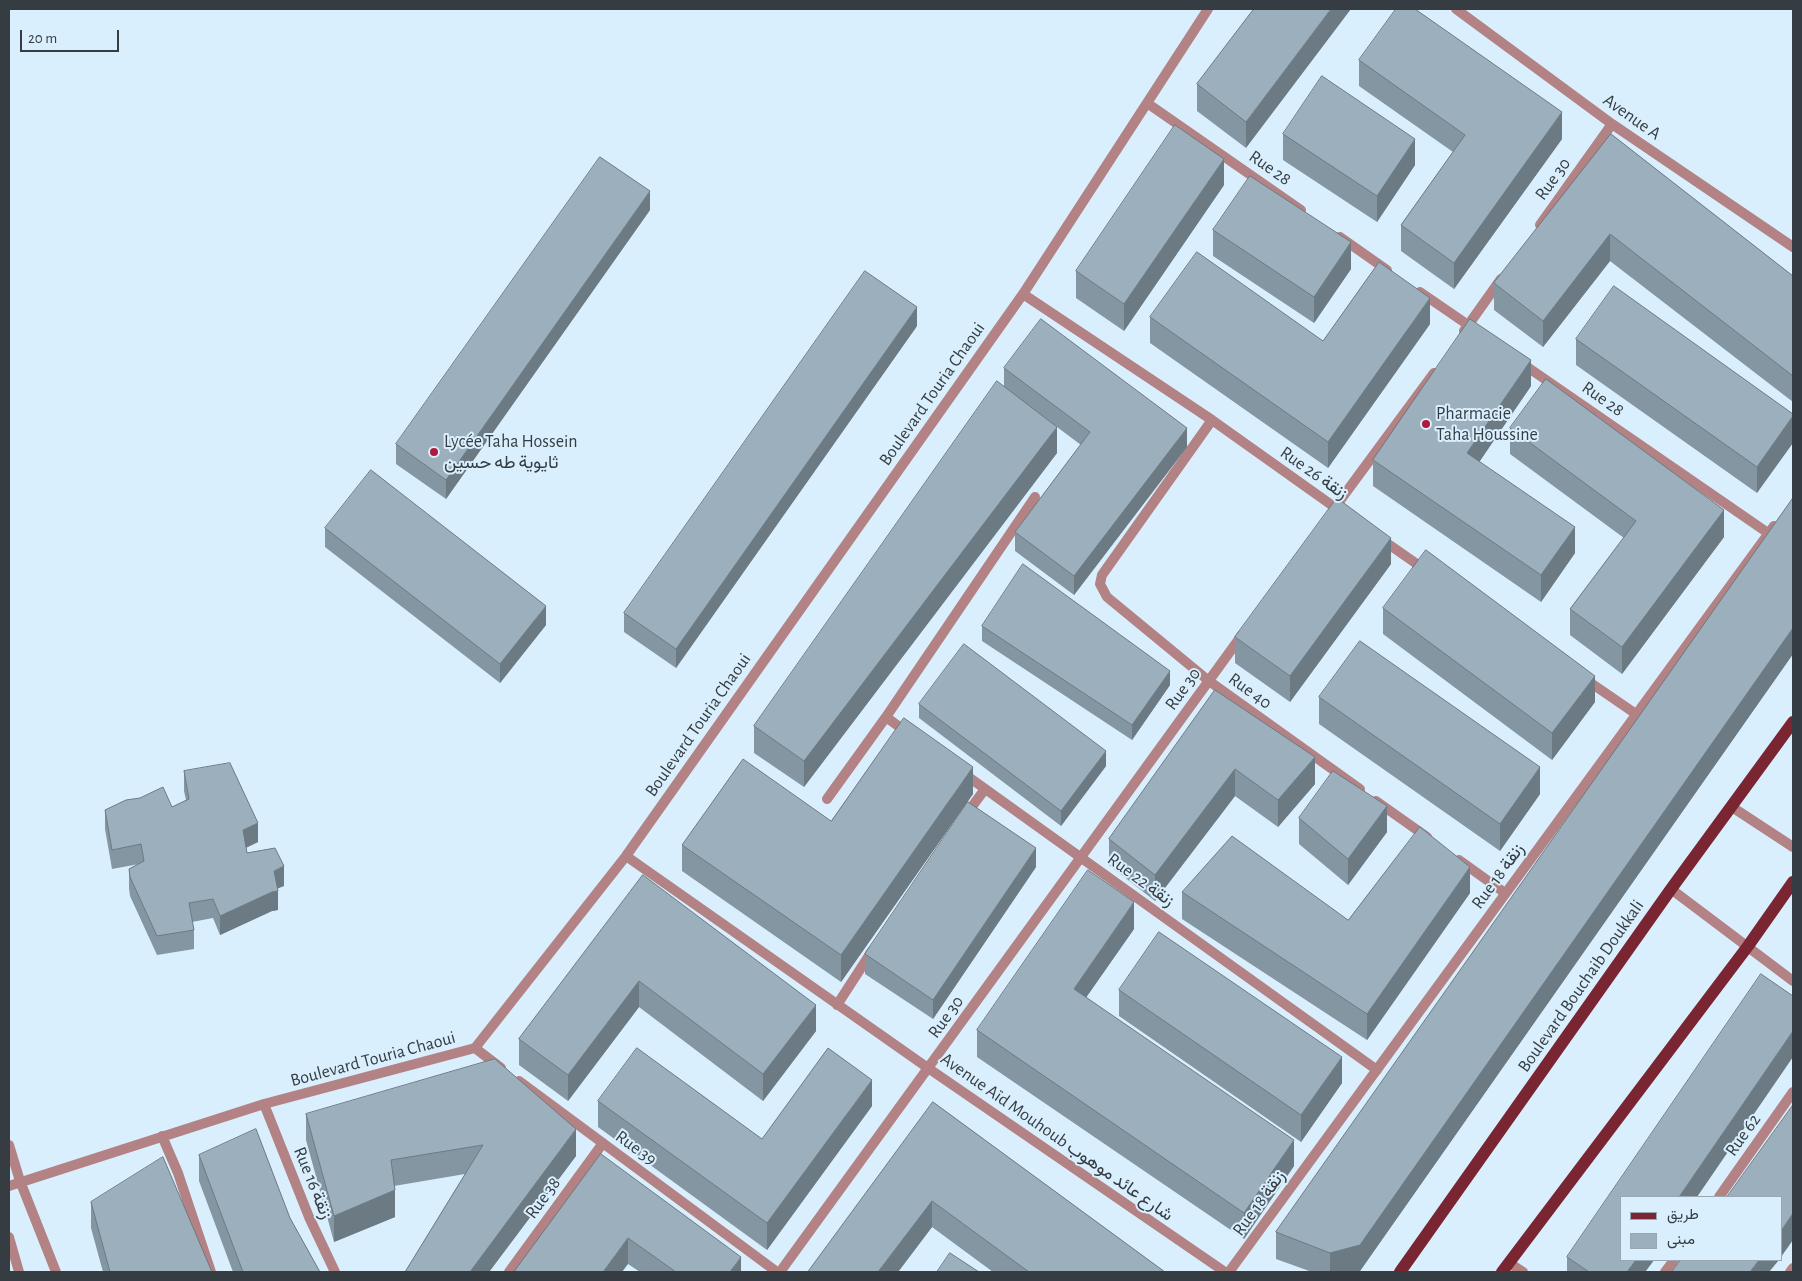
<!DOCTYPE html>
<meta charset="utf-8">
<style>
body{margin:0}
#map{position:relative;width:1802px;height:1281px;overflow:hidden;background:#daeffd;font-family:"Alegreya Sans",Vazirmatn,sans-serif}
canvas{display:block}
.frame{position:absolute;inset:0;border:10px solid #353d42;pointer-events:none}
.legend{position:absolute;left:1620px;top:1196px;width:162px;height:65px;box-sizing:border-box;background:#daeffd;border:1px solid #98a8b2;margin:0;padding:6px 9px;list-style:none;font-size:15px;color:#353d42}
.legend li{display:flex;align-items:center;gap:10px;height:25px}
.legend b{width:25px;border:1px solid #98a8b2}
.scale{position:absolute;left:20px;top:30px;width:99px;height:22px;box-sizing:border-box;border:2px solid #353d42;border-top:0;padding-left:6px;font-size:15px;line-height:18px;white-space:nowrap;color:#353d42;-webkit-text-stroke:4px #daeffd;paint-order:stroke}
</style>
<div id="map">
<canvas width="1802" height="1281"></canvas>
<div class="frame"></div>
<ul class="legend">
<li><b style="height:6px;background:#7a2632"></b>طريق</li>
<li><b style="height:14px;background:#9bafbd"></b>مبنى</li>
</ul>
<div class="scale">20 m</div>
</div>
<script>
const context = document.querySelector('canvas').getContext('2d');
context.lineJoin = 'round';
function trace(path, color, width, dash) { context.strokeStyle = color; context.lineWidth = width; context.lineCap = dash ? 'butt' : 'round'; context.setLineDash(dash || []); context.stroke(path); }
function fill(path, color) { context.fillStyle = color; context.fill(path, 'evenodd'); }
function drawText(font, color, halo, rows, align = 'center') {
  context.font = font + ' "Alegreya Sans",Vazirmatn,sans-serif'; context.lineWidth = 4; context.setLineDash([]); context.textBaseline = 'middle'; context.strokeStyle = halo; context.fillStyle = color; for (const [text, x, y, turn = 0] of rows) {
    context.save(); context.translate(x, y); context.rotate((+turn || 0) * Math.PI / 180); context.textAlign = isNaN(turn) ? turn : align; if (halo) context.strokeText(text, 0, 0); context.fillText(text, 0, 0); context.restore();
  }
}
trace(new Path2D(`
 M1456,9L1612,124L1793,247
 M1147,103L1301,210
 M1540,225L1612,124
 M1340,237L1387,270
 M1420,292L1474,329
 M1023,294L1212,420L1340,511
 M1464,331L1501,279
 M1520,362L1768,533
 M1212,420L1102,575L1100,584L1107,597L1209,681L1360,789
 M1333,510L1434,373
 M1381,539L1427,571
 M1585,679L1636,714
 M886,717L909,734
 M963,773L1377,1070
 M827,799L886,717L1035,497
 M1376,801L1427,837
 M1732,807L1793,847
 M965,816L985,789
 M626,856L928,1068L1225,1272
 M1459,860L1505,893
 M1671,889L1793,981
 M837,1005L872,951
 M475,1048L501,1068
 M519,1081L777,1272
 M264,1104L309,1217L335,1272
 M162,1136L178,1173L211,1272
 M9,1186L264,1104L475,1048L626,856L1023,294L1208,9
 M1719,1197L1793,1092
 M1509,1263L1523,1272
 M509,1272L603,1143
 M780,1272L1242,635
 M1229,1272L1774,526
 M1665,1272L1674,1260
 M1790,1272L1793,1268`), '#b38284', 10);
trace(new Path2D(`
 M9,1145L20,1181L56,1272
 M9,1237L19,1272`), '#b38284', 10);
trace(new Path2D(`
 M1400,1272L1671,889L1793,722
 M1502,1272L1748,946L1793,882`), '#7a2632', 12);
fill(new Path2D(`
 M1254,9L1246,148L1197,111V84Z
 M1359,60L1562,139L1454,289L1401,251V225L1453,152L1359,86Z
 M1283,134L1415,165L1377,222L1283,160Z
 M1611,134L1793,276V402L1610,261L1543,347L1494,310V283Z
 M1224,185L1124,331L1076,298V271Z
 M650,210L446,499L396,464V444Z
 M1213,230L1351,269L1314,323L1213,256Z
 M1150,317L1323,341L1430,324L1328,468L1150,343Z
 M917,326L676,668L624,632V613Z
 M1576,339L1793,414L1757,493L1576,365Z
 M1004,368L1187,447L1074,595L1015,551V532L1081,445L1049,421L1057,453L804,787L754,753V726L1004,386Z
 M1531,386L1479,462L1575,553L1541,602L1373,486V460Z
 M1510,428L1724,537L1622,674L1570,635V609L1624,538L1510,454Z
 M1793,498V654L1360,1271L1357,1272H1312L1276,1259V1232Z
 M325,528L546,625L500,683L325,547Z
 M1391,564L1290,702L1235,663V637Z
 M1383,608L1595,702L1552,760L1383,634Z
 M982,626L1170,685L1132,740L982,641Z
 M1215,690L1315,784L1278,827L1235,796L1155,901L1109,865V839Z
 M1319,697L1540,794L1500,851L1319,724Z
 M919,704L1106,766L1061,826L919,718Z
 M184,771L258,842L246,848L247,853L284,886L277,888L278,910L272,911L220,935L213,918L192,922L194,930V949L157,955L130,896L129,888V869L139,864L112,869L105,829V810L172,807L186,800L184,791Z
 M973,794L841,982L682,871V845L831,821Z
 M1299,818L1387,832L1348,885L1299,844Z
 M1036,867L933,1019L865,974V954Z
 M643,875L816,1031L763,1101L639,1007L568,1101L519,1065V1039Z
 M1182,892L1348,920L1470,893L1367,1040L1182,919Z
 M1134,929L1086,997L1294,1166L1244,1239L977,1057V1030Z
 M1119,990L1342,1083L1301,1142L1119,1016Z
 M598,1101L762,1139L872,1106L767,1250L598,1127Z
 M933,1102L1165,1272H993L932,1227L898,1272H808Z
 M306,1114L576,1156L489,1272H405L465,1174L394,1186L395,1217L334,1242L306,1140Z
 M601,1154L741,1272H640L628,1264Z
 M199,1155L290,1218L320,1272H233L199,1181Z
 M91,1202L212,1272H103L91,1228Z
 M1567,1257L1621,1260H1654L1645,1272H1567Z`), '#8596a3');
fill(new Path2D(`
 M1331,9H1351L1246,148V122Z
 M1562,112V139L1454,289V263Z
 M1415,139V165L1377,222V196Z
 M1224,159V185L1124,331V304Z
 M650,191V210L446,499V480Z
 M1610,234V261L1543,347V321Z
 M1351,242V269L1314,323V297Z
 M1430,298V324L1328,468V442Z
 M917,307V326L676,668V649Z
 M1531,360V386L1467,480V453Z
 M1793,416V443L1757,493V467Z
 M1057,427V453L804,787V761Z
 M1187,428V447L1074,595V576Z
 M1724,510V537L1622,674V647Z
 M1575,527V553L1541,602V575Z
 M1391,538V564L1290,702V676Z
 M546,606V625L500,683V664Z
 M1793,628V654L1360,1271L1357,1272H1330V1253Z
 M1170,671V685L1132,740V725Z
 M1595,676V702L1552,760V733Z
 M1106,751V766L1061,826V811Z
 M1315,757V784L1278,827V800Z
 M973,767V794L841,982V955Z
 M1540,767V794L1500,851V824Z
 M1235,769V796L1155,901V875Z
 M1387,806V832L1348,885V859Z
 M258,823V842L243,849V830Z
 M1036,848V867L933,1019V1000Z
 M284,866V886L274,890V871Z
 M1470,867V893L1367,1040V1014Z
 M278,891V910L272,911L220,935V916L272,892Z
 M1134,902V929L1074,1015V989Z
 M639,981V1007L568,1101V1075Z
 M816,1005V1031L763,1101V1074Z
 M1793,1031V1057L1697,1197H1679Z
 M1342,1057V1083L1301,1142V1115Z
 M872,1080V1106L767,1250V1223Z
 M576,1129V1156L489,1272H470Z
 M1294,1140V1166L1244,1239V1213Z
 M395,1190V1217L334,1242V1216Z
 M932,1201V1227L898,1272H878Z
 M1793,1213V1240L1781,1257V1231Z
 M628,1238V1264L622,1272H603Z
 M741,1257V1272H730Z
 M1636,1260H1654L1645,1272H1627Z
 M1759,1260H1779L1769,1272H1750Z`), '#6c7a84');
const building = new Path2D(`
 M1254,9H1331L1246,122L1197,84Z
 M1396,9H1415L1562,112L1454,263L1401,225L1465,135L1359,60Z
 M1322,76L1415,139L1377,196L1283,134Z
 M1175,125L1224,159L1124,304L1076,271Z
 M1611,134L1793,276V376L1610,234L1543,321L1494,283Z
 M600,157L650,191L446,480L396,444Z
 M1250,176L1351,242L1314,297L1213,230Z
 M1197,252L1323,341L1379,262L1430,298L1328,442L1150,317Z
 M865,271L917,307L676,649L624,613Z
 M1614,286L1793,414V416L1757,467L1576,339Z
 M1041,319L1187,428L1074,576L1015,532L1090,432L1004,368Z
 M1470,319L1531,360L1467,453L1575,527L1541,575L1373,460Z
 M1546,379L1724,510L1622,647L1570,609L1636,521L1510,428Z
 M997,381L1057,427L804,761L754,726Z
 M371,470L546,606L500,664L325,528Z
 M1337,498L1391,538L1290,676L1235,637Z
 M1793,498V628L1360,1245L1330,1253L1276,1232Z
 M1426,550L1595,676L1552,733L1383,608Z
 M1023,564L1170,671L1132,725L982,626Z
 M1360,641L1540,767L1500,824L1319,697Z
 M964,644L1106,751L1061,811L919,704Z
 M1215,690L1315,757L1278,800L1235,769L1155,875L1109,839Z
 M904,718L973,767L841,955L682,845L743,759L831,821Z
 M230,763L258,823L243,830L247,853L275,848L284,866L274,871L278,891L272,892L220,916L213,899L189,903L194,930L157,936L130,877L129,869L144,861L141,844L112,850L105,810L126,800L140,798L163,787L172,807L189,799L184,771Z
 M1333,771L1387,806L1348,859L1299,818Z
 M968,802L1036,848L933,1000L865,954Z
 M1420,827L1470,867L1367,1014L1182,892L1232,836L1348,920Z
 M1088,870L1134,902L1074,989L1294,1140L1244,1213L977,1030Z
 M643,875L816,1005L763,1074L639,981L568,1075L519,1039Z
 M1159,932L1342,1057L1301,1115L1119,990Z
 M1761,974L1793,996V1031L1679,1197H1621V1260H1636L1627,1272H1589L1567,1257Z
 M637,1048L762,1139L828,1048L872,1080L767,1223L598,1101Z
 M495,1059L576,1129L470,1272H405L483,1145L391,1160L395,1190L334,1216L306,1114Z
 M933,1102L1165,1272H1029L932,1201L878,1272H808Z
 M1793,1105V1213L1781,1231V1197H1727Z
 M256,1129L290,1218L320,1272H243L199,1155Z
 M601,1154L741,1257L730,1272H676L628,1238L603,1272H514Z
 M163,1157L212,1272H110L91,1202Z
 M950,1253L979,1272H937Z
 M1681,1260H1759L1750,1272H1672Z`);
fill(building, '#9bafbd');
trace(building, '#6c7a84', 1);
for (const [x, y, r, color] of [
 [1426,424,5,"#ae1a3b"],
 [434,452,5,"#ae1a3b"]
]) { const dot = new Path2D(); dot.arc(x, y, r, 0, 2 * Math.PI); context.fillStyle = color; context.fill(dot); trace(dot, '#daeffd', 2); }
drawText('18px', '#353d42', '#daeffd', [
 ["Avenue A",1632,117,35],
 ["Rue 28",1270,168,35],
 ["Rue 30",1553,179,-54],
 ["Boulevard Touria Chaoui",932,394,-55],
 ["Rue 28",1603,399,35],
 ["Rue 26 زنقة",1314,473,35],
 ["Rue 30",1183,689,-54],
 ["Rue 40",1250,691,36],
 ["Boulevard Touria Chaoui",698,725,-55],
 ["Rue 18 زنقة",1498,876,-54],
 ["Rue 22 زنقة",1141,880,36],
 ["Boulevard Bouchaib Doukkali",1581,986,-55],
 ["Rue 30",946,1017,-54],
 ["Boulevard Touria Chaoui",373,1059,-15],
 ["Rue 62",1743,1135,-55],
 ["Avenue Aïd Mouhoub شارع عائد موهوب",1057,1137,35],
 ["Rue 39",636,1148,36],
 ["Rue 16 زنقة",313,1183,68],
 ["Rue 38",543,1198,-54],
 ["Rue 18 زنقة",1259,1203,-54]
]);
drawText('18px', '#353d42', '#daeffd', [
 ["Pharmacie",1436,414],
 ["Taha Houssine",1436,435],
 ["Lycée Taha Hossein",444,442],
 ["ثايوية طه حسين",444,463]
], 'left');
</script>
